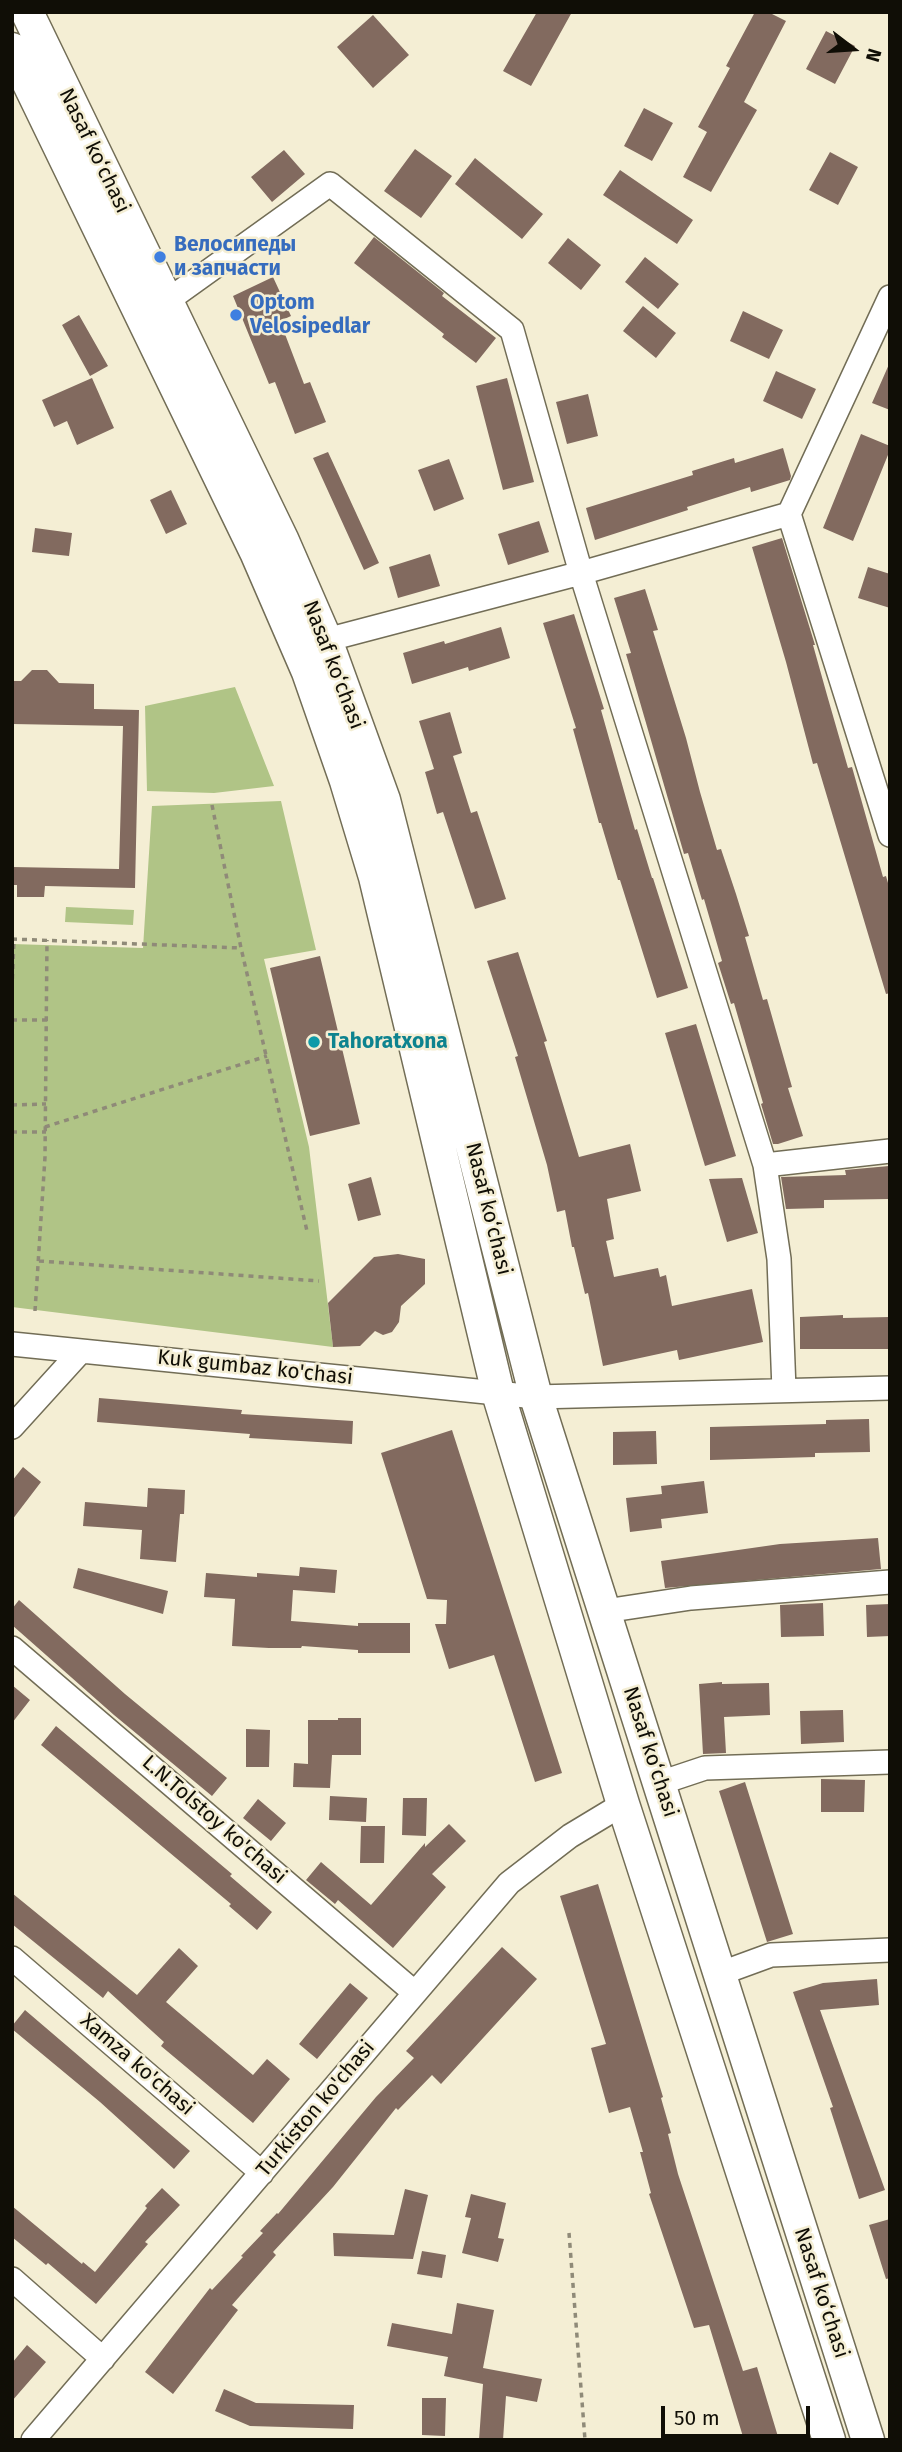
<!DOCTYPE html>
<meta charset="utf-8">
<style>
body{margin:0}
#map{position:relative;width:902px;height:2452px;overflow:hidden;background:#f4eed4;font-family:"Fira Sans",sans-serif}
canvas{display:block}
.frame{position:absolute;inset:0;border:14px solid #100e06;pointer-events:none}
.north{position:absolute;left:818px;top:14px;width:70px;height:70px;-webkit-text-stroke:5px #f4eed4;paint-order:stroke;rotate:107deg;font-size:19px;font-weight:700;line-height:28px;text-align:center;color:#100e06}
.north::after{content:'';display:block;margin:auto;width:24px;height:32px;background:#100e06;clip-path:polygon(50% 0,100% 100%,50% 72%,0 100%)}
.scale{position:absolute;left:661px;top:2406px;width:149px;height:32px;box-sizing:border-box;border:4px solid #100e06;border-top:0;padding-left:9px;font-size:21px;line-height:24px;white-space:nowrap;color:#100e06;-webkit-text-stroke:5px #f4eed4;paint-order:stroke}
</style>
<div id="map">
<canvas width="902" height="2452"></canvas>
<div class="frame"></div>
<div class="north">N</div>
<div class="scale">50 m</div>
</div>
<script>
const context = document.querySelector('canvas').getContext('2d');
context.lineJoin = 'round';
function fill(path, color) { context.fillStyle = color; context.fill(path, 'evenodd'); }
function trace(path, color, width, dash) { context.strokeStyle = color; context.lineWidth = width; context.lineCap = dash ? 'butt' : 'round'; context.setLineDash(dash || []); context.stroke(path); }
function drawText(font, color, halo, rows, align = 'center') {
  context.font = font + ' "Fira Sans",sans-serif'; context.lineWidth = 5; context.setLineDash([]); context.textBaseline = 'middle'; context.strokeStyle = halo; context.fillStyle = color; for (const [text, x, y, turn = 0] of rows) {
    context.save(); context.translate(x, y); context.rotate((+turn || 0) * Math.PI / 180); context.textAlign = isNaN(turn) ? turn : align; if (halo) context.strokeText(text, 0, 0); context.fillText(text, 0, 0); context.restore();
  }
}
fill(new Path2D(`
 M235,687L274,786L214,793L147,791L145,706Z
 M281,801L316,950L264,959L309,1147L333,1347L12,1307V944L143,948L152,806Z
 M66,907L134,910L133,925L65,922Z`), '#b0c486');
fill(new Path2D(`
 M537,12H572L531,86L503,71Z
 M755,12H768L786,21L744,102L757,110L711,192L683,177L707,132L698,127L730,68L726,66Z
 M373,15L409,55L373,88L337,47Z
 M826,31L855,46L835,84L806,69Z
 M644,108L673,123L652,161L624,146Z
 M415,149L452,176L421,218L384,191Z
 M284,150L305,174L272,202L251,177Z
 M830,152L858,167L838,205L809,190Z
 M475,158L543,214L522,239L455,184Z
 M620,170L693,220L677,244L603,195Z
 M374,237L444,293L442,296L496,338L476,363L442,337L444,334L354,263Z
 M568,238L601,265L581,290L548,263Z
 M645,257L679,284L658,309L625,282Z
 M273,277L291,316L280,321L304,384L310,382L326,422L295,434L275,382L269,384L233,296Z
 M643,306L676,333L656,358L623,331Z
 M743,311L783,330L769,359L730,341Z
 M79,315L108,366L90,376L62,325Z
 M890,362V410L872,403Z
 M776,371L816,389L802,419L763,401Z
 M92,378L114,428L77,445L67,421L54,427L42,400Z
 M507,378L534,482L503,490L476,386Z
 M588,394L598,436L567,444L556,402Z
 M861,434L890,446V450L853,541L823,528Z
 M783,448L791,476L790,480L751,492L750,487L687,507L688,510L595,540L586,508L693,475L692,471L734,458L735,463Z
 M328,452L379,563L364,570L313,458Z
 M449,459L464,499L434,511L418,470Z
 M171,490L187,524L166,534L150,500Z
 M539,521L549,552L508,565L498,534Z
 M35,528L72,533L69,556L32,552Z
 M782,538L815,645H813L827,695L848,768L852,767L883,877L886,876L890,890V993L886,994L817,763L813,764L786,662L752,547Z
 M430,554L440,586L398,598L389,567Z
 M868,567L890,574V608L858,598Z
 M645,589L658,630L653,631L686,738L700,792L717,850L721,849L736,894L749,936L745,937L763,1000L767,999L792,1087L788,1088L803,1136L778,1144H773L761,1104L763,1103L734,1003L731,1004L718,963L722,961L704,899L702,900L688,853L684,854L626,654L631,653L614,598Z
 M574,614L604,709L601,710L635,830L637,829L652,878H653L688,988L657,998L620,880H618L601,823H599L573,729L576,728L543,623Z
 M501,627L510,658L469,671L468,667L412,684L403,653L444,641L445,644Z
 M32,670H47L59,683L94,684V709L139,710L135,888L45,886L44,897H17V885H12V867L119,869L123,726L12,724V681H21Z
 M450,712L462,753L453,756L471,813L477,811L506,899L475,909L443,812L437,814L425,772L434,769L419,721Z
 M518,952L547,1041L544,1042L579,1157L630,1144L641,1191L607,1199L614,1239L606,1241L614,1277L658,1268L660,1277L666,1275L672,1306L752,1289L763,1342L679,1360L677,1350L603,1366L588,1293L585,1294L574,1247H572L565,1210L557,1212L547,1165L515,1057L518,1056L487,961Z
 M320,956L360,1124L310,1136L270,968Z
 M696,1024L736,1156L705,1166L665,1033Z
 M889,1166V1199L824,1200V1208L786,1209L781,1177L846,1175L845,1170Z
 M371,1177L381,1215L358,1221L348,1184Z
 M742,1178L758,1233L727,1242L709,1179Z
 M398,1254L425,1259V1284L401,1306L399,1322L392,1332L383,1335L375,1331L360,1346L333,1347L328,1303L374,1257Z
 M843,1315V1318L890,1317V1349H800V1317Z
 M99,1398L242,1410L241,1414L353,1421L352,1444L249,1438L250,1434L97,1422Z
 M869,1419L870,1452L815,1453V1457L710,1460V1427L826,1424V1420Z
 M452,1430L562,1773L535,1782L494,1655L449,1669L435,1624H446L447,1600L427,1599L381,1453Z
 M656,1431L657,1464L613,1465V1432Z
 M23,1467L41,1482L12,1520V1481Z
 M704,1481L708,1513L661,1519L662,1528L630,1532L626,1498L662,1494L661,1486Z
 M148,1488L185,1490L184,1514H180L176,1562L140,1559L142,1530L83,1526L85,1502L147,1507Z
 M878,1538L881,1569L665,1588L661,1561L780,1544Z
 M300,1567L337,1570L335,1593L293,1590L291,1621L358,1626V1623H410V1653H358V1650L302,1646L301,1648H269L232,1646L235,1599L204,1597L206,1573L257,1577V1573L299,1576Z
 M78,1568L168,1591L163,1614L73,1588Z
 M19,1600L125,1694L227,1778L212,1796L114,1715L12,1625V1609Z
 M823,1603L824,1636L781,1637L780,1605Z
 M890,1604V1636L867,1637L866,1605Z
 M722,1682V1684L769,1683L770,1715L724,1717L726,1753L703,1754L699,1684Z
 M12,1685L30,1700L12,1723Z
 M843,1710L844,1742L801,1744L800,1711Z
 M338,1718H361V1755H332L330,1788L293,1787L294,1763L308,1764V1720H338Z
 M56,1726L232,1874L230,1876L272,1912L257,1930L229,1906L231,1904L41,1745Z
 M246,1729L270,1730L269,1767H246Z
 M821,1779L865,1780L864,1812H821Z
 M745,1782L793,1934L767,1942L719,1791Z
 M330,1796L367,1798L366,1822L329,1820Z
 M403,1798H427L426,1836L402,1835Z
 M258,1799L286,1823L271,1841L243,1818Z
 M449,1824L466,1841L432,1874L446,1887L393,1948L338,1900L335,1904L306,1880L321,1862L371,1905L425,1843V1847Z
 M361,1826H385L384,1863H360Z
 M598,1884L663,2097L661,2098L671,2133L668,2134L678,2174L743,2371L757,2367L779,2440H744L709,2325L694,2328L649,2194L651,2193L640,2152H643L630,2107L609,2113L591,2048L606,2044L560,1896Z
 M12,1893L137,1995L179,1948L198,1966L166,2002L253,2075L267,2059L290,2079L253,2123L161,2046L164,2042L108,1991L103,1998L12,1924Z
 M502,1947L537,1979L441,2084L432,2075L398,2110L396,2108L333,2187L273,2252L276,2255L232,2305L238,2310L173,2394L145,2372L210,2288L212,2290L243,2257L241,2256L263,2233L260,2231L277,2213L278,2214L376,2097L414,2058L406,2051Z
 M877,1979L879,2005L820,2010L885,2190L859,2199L830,2108L833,2107L793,1992L823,1983Z
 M350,1983L368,1998L317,2059L299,2044Z
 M25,2010L190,2151L174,2169L100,2102L12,2029V2026Z
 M162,2188L180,2205L145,2242L148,2244L96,2304L48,2263L46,2265L12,2237V2206L82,2264L83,2262L95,2272L147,2208L145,2206Z
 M405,2189L428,2195L413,2259L334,2256L333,2233L394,2235Z
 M471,2194L506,2203L498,2238L504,2239L498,2262L462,2253L471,2218L465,2217Z
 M890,2219V2278L886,2279L869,2225Z
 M422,2251L446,2255L442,2278L417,2274Z
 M457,2303L494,2310L483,2368L542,2379L537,2402L506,2396L503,2440H479L483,2384L444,2376L448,2357L387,2346L392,2323L452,2334Z
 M27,2345L46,2362L12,2401V2363Z
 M224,2389L256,2403L354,2405L353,2429L250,2426L215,2411Z
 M422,2398H446L445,2436L422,2435Z`), '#826a5f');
const street = new Path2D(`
 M890,297L789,514L890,835
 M167,301L330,184L512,330L581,573L765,1165L779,1259L784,1390
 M326,640L581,573L789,514
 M765,1165L890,1151
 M12,1344L536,1397L890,1388
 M12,1427L81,1351
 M605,1611L691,1598L890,1582
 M12,1648L415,1993
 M660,1783L705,1768L890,1762
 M12,1958L262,2173
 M719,1974L771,1955L890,1950
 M12,2279L103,2359
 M33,2440L509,1883L570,1836L623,1804`);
const secondary = new Path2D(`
 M27,12L282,539L326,640L384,800L536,1397L868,2440
 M12,49L256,552L308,672L346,781L375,877L498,1393L623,1804L829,2440`);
trace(street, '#726d56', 26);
trace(secondary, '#726d56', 35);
trace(new Path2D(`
 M212,805L241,948L307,1231
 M12,939L241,948
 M12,989L14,939
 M12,1020H47
 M12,1105L46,1104
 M45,1127L267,1056
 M12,1132H46
 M39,1261L319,1281
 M35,1311L45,1157L47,940
 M569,2233L585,2440`), '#8f8a78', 3.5, [5, 5]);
trace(street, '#fff', 23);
trace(secondary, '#fff', 32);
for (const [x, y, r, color] of [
 [160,257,7,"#3f7fe0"],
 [236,315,7,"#3f7fe0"],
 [314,1042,7,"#0f9aa8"]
]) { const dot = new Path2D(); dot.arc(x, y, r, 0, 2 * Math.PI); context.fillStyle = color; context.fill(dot); trace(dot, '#f4eed4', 2.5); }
drawText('21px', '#100e06', '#f4eed4', [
 ["Nasaf ko‘chasi",94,151,64],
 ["Nasaf ko‘chasi",333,665,69],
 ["Nasaf ko‘chasi",488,1209,76],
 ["Kuk gumbaz ko'chasi",255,1368,6],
 ["Nasaf ko‘chasi",650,1752,72],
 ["L.N.Tolstoy ko'chasi",214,1820,41],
 ["Xamza ko'chasi",137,2065,41],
 ["Turkiston ko'chasi",316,2109,-50],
 ["Nasaf ko‘chasi",821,2293,72]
]);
drawText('bold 21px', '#366cbe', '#f4eed4', [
 ["Велосипеды",174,245],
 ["и запчасти",174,269],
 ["Optom",250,303],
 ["Velosipedlar",250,327]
], 'left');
drawText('bold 21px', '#0d838f', '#f4eed4', [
 ["Tahoratxona",328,1042]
], 'left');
</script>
